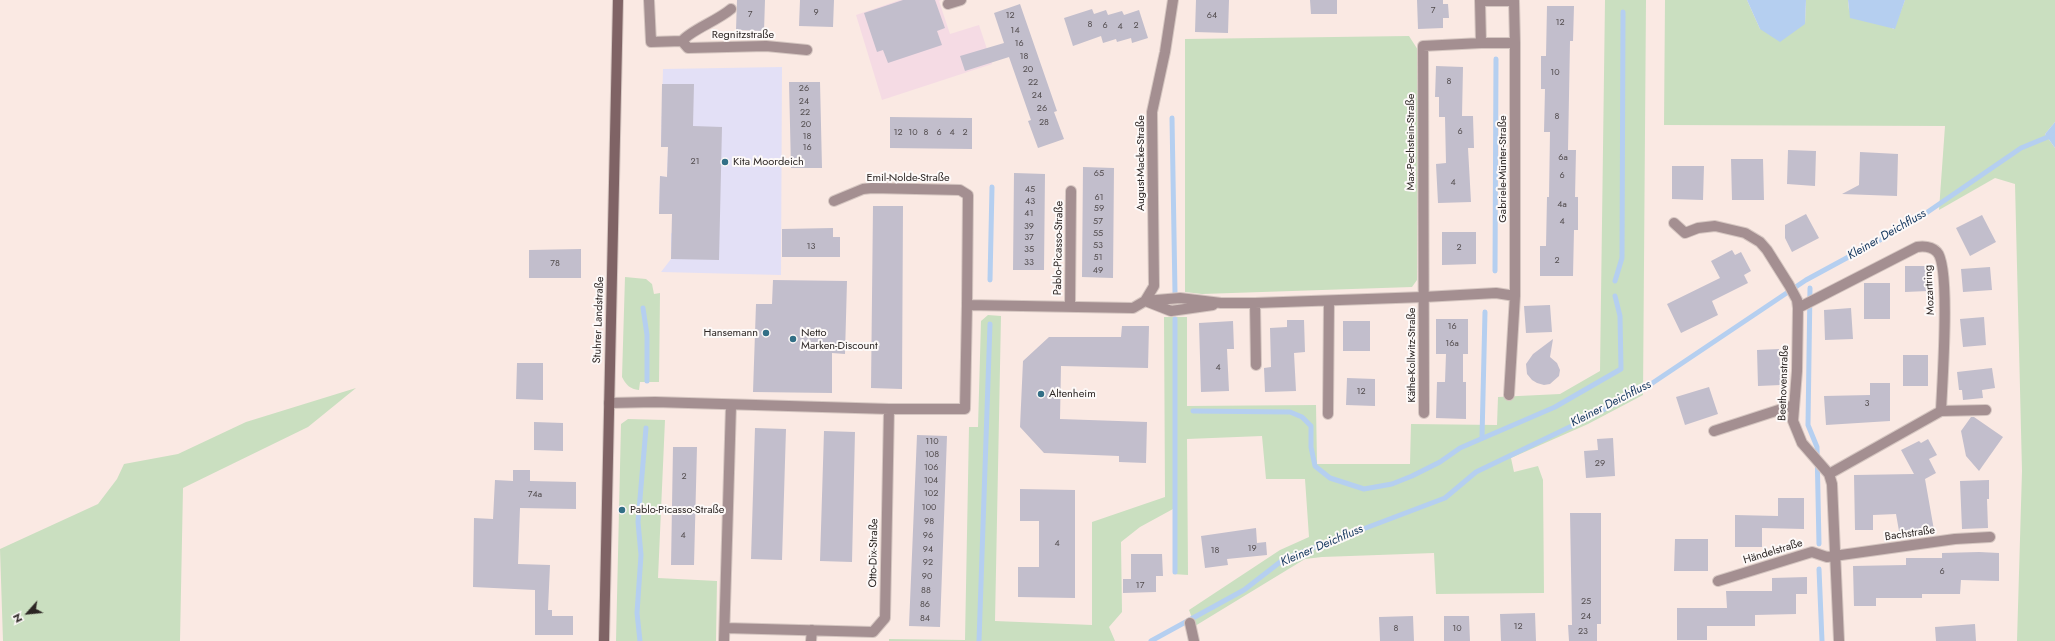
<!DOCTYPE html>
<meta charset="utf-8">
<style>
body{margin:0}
#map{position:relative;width:2055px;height:641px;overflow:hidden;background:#fae9e3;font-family:Jost,sans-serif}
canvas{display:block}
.north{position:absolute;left:8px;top:593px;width:40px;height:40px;-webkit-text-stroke:3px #fdf9f8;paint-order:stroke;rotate:243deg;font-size:11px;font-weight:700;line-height:16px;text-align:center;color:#2c2624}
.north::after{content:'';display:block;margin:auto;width:14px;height:18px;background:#2c2624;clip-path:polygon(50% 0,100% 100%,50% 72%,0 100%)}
</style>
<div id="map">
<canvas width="2055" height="641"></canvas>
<div class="north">N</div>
</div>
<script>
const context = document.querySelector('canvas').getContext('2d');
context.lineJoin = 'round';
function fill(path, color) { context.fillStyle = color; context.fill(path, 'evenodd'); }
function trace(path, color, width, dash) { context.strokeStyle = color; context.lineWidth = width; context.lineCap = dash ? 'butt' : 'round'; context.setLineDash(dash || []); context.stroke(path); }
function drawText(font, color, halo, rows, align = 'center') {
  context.font = font + ' Jost,sans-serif'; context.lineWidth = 4; context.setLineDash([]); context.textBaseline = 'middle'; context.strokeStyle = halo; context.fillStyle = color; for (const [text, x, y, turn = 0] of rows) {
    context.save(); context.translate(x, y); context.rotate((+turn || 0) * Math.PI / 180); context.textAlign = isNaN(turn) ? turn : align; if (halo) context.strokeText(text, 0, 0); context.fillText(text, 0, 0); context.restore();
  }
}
fill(new Path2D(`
 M900,0H941L939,1L950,34L979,25L992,64L882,100L856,15Z`), '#f5dbe4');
fill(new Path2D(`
 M782,67L781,275L661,272L671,259V233L681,234V214H659L660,176L667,177L668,147H661L663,69Z`), '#e3e0f6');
fill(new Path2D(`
 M1605,0H1646L1643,395L1588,424L1511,458L1514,472L1538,466L1543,480L1544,593L1436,594L1434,553L1322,557L1305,559L1195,626L1189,610L1280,550L1309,537L1305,479H1266L1262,436L1187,439L1188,575L1173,574V509L1140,527L1121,542L1122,612L1109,627L1115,641H889V639L965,640L969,427H978L981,321L988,315L1001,316L995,621L1092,625V522L1165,497L1164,317H1187V406L1316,405L1317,464H1410L1411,424L1497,425L1498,397L1560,394L1600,371Z
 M1665,0H1747L1760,29L1805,24L1806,0H1848L1849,10L1894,29L1905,0H2055V122L2045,134L2055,148V641H2017L2022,471L2015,184L1995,178L1939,210L1945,126L1664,125Z
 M1409,36L1418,50L1417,280L1412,287L1202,294L1185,292V39Z
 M625,277L646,279L652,284L654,294L660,293L659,382H640L639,390C630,389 626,385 622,377Z
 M356,388L308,427L183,488L180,641H3L0,549L98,504L117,479L124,464L178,454L246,422Z
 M628,419L665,420L658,578L717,581L716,641H616L621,424Z`), '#cadfc0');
fill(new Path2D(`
 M1747,0H1806L1805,24L1780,42L1760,29Z
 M1848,0H1905L1895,29L1850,18Z
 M2055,122V148L2045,134Z`), '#b5cff0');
trace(new Path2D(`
 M1172,118L1175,293
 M1495,271L1496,59
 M990,280L992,187
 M1615,281L1622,258L1623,12
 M1810,288L1808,425L1817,447L1819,544
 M643,308L647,335V381
 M1193,411L1290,412L1302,417L1311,426V447L1315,466L1330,478L1364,489L1392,484L1412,476L1440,462L1460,448L1555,407L1621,369L1620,316L1615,296
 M1482,438L1485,312
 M1819,569L1822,641
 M1175,572V319
 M640,641L637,613L641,555L638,522L646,428
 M979,641L990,324
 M1151,641L1244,590L1284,559L1445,498L1476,472L1578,423L1645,388L1806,280L1913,222L2021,148L2055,134`), '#b5cff0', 5);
fill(new Path2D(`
 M737,0H765L764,31L736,30Z
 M800,0H834L833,27L799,26Z
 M903,0H935L945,28L937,31L942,45L888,63L883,50L877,52L864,13Z
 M1196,0H1229L1228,33L1195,32Z
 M1310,0H1337V14H1311Z
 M1417,0H1443V4H1448L1449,18H1443V28L1418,29Z
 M1020,4L1057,111L1054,112L1064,139L1038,148L1028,121L1031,120L1009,57L965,71L960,56L1004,43L994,13Z
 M1547,6H1574L1573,41H1570L1568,150H1576L1575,197H1578V230H1574L1573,276H1540V246H1546L1547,197H1549L1550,132H1544L1545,89H1541V56H1546Z
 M1092,9L1094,14L1106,10L1108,15L1122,11L1124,15L1139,10L1148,38L1132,43L1131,38L1117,42L1116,39L1103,43L1101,36L1073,46L1064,18Z
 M1436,66L1463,67L1462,116H1473L1474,148H1468L1471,202L1438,203L1436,164L1446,163L1445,117H1439V97H1435Z
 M789,82H820L822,168H791Z
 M662,84H694L693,126L722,127L719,260L671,259L672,214H659L660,176L667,177L668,147H661Z
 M890,117L972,118V149L890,148Z
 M1788,150L1816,151L1815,186L1787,184Z
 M1860,152L1898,154L1897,196L1842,194L1859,185Z
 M1731,159H1763L1764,200H1732Z
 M1672,166H1704L1703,200L1672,199Z
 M1083,167L1114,168L1113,278L1082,277Z
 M1014,173L1045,174L1044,270H1013Z
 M873,206H903L902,389L871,388Z
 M1806,214L1819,238L1792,252L1785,238V225Z
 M1982,215L1996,242L1970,256L1956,228Z
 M833,228V237H840V257H782V229Z
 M1442,232H1476V264L1442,265Z
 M581,249V278H529V250Z
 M1732,250L1735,255L1741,252L1751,271L1744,275L1748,283L1712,301L1718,315L1681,333L1667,304L1720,278L1711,261Z
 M1905,266H1928V291L1905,292Z
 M1990,267L1992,290L1963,292L1961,269Z
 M773,280L847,281L845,354L832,353V393L753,392L756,304H772Z
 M1864,283H1890V319H1864Z
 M1550,305L1552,332L1526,333L1524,306Z
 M1851,308L1853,339L1825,340L1824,310Z
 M1984,317L1986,345L1963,347L1960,319Z
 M1436,319H1468V354H1463V382H1466V419L1436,418L1437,382H1445L1446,354H1436Z
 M1287,320H1304L1305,352L1294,353L1296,391L1265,392L1264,368L1271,367L1270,328L1287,327Z
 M1233,321L1234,349H1227L1229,391L1201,392L1199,323Z
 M1343,321H1370V351H1343Z
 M1122,326H1149L1148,368L1061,366L1060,419L1147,422L1146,463L1119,462V456L1044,453L1020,427L1023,361L1049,337H1121Z
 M1553,339L1550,357L1557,363L1560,370L1559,376L1550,384L1544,385L1537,383L1532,380L1527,374L1526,364L1533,354Z
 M1779,349L1781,385L1758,386L1757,350Z
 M1903,355H1928V386H1903Z
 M517,363H543V400L516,399Z
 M1992,368L1995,388L1982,390L1983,398L1963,400L1962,390H1959L1957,372Z
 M1347,378L1375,379V406L1346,405Z
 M1870,383H1890V421L1826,425L1824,396L1870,395Z
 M1709,387L1718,414L1685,425L1676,397Z
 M1971,417H1974L2003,437L1979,471L1966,456L1961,431Z
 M534,422L563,423V451L534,450Z
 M755,428L786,429L782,560L751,559Z
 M824,431L855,432L852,562L820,561Z
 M917,435L947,436L940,627L909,626Z
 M1613,438L1615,476L1586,478L1584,451L1598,450L1597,439Z
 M1928,439L1937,455L1929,459L1936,473L1925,479L1934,530L1899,531L1896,514L1873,515V530H1855L1854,475L1914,474L1901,450L1919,441L1921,443Z
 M673,447H697L694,565H671Z
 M513,470H530V481L576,482V509L520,508L518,564L550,565L548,610H552V616H573V635H535V590L473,587L474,518L493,519L495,480L513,481Z
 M1989,480V499H1987L1988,528L1962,529L1960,481Z
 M1020,489L1075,490V598L1018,597V567H1039V521H1020Z
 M1778,498H1804V529L1762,528V547H1735V515L1778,516Z
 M1570,513H1601V624H1597V641H1569L1568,625H1572Z
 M1256,528L1257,543L1266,542L1267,555L1227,559L1228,565L1205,568L1201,536Z
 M1675,539H1708V571H1674Z
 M1979,552L1999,553V581L1961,580L1960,594H1922V598H1876V606H1854L1853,566L1906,565V558H1942V553Z
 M1131,554H1162L1163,576H1156V592L1123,593V579H1131Z
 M1807,577V594H1796V614L1755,615V626H1707V640H1677V608H1727L1726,591H1772V578Z
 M1535,613L1536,641H1501L1500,614Z
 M1413,616L1414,641H1380L1379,617Z
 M1444,616H1469L1470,641H1444Z
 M1975,624L1976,641H1936L1935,627Z`), '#c2becc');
const street = new Path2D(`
 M649,0L651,42L682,41
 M1480,0L1481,43H1515V296L1509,395
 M1480,1H1514L1515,43
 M948,4L961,0
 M731,9C717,21 691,30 682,41L688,48L766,46L807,50
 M834,201L863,189L872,188L960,190L968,195L967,305
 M1674,223L1685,233L1698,228L1715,226L1745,233L1760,242L1767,250L1789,285L1797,300L1798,308L1797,371L1793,421L1802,443L1829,474L1832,484L1839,641
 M1145,301L1180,298L1221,303H1255L1424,297L1496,293L1515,296
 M1148,302L1171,311L1213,305
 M1255,303L1256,365
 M1070,306L1071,191
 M1798,308L1917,247C1924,246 1931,246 1937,252C1951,266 1942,385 1941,411L1829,474
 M609,403L655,402L889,409H965L967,305L1133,308L1145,301L1154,286L1152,112L1165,52L1173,0
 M1941,411L1986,410
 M1424,413L1423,46L1481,43
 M1328,414L1329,301
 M1714,431L1794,405
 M1718,581L1812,552L1827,557L1834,556L1955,539L1990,537
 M1190,623L1194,641
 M725,628L873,632L885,618L889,409
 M724,641L731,405
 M811,641L812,630`);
const secondary = new Path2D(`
 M604,641L618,0`);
trace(street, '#d5c6c1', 12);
trace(secondary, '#d5c6c1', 12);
trace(street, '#a48f91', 10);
trace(secondary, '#7f6365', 10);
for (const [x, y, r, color] of [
 [725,162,4,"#326f86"],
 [766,333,4,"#326f86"],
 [793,339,4,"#326f86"],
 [1041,394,4,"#326f86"],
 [622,510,4,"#326f86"]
]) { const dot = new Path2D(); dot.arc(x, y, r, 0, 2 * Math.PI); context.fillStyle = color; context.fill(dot); trace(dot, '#fdf9f8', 1.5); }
drawText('9px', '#524c4e', null, [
 ["7",1433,11],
 ["9",816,13],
 ["7",750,15],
 ["12",1010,16],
 ["64",1212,16],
 ["12",1560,23],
 ["8",1090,25],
 ["6",1105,26],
 ["2",1136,26],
 ["4",1120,27],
 ["14",1015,31],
 ["16",1019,44],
 ["18",1024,57],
 ["20",1028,70],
 ["10",1555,73],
 ["8",1449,82],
 ["22",1033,83],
 ["26",804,89],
 ["24",1037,96],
 ["24",804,102],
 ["26",1042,109],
 ["22",805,113],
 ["8",1557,117],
 ["28",1044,123],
 ["20",806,125],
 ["6",1460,132],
 ["12",898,133],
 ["10",913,133],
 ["8",926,133],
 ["6",939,133],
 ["4",952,133],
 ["2",965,133],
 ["18",807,137],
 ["16",807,148],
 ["6a",1563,158],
 ["21",695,162],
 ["65",1099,174],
 ["6",1562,176],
 ["4",1453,183],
 ["45",1030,190],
 ["61",1099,198],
 ["43",1030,202],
 ["4a",1562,205],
 ["59",1099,209],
 ["41",1029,214],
 ["57",1098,222],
 ["4",1562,222],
 ["39",1029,227],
 ["55",1098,234],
 ["37",1029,238],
 ["53",1098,246],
 ["13",811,247],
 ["2",1459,248],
 ["35",1029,250],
 ["51",1098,258],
 ["2",1557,261],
 ["33",1029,263],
 ["78",555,264],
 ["49",1098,271],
 ["16",1452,327],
 ["16a",1452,344],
 ["4",1218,368],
 ["12",1361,392],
 ["3",1867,404],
 ["110",932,442],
 ["108",932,455],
 ["29",1600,464],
 ["106",931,468],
 ["2",684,477],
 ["104",931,481],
 ["102",931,494],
 ["74a",535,495],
 ["100",929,508],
 ["98",929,522],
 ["4",683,536],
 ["96",928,536],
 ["4",1057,544],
 ["19",1252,549],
 ["94",928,550],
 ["18",1215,551],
 ["92",928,563],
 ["6",1942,572],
 ["90",927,577],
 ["17",1140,586],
 ["88",926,591],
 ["25",1586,602],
 ["86",925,605],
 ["24",1586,617],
 ["84",925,619],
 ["12",1518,627],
 ["8",1396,629],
 ["10",1457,629],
 ["23",1583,632]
]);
drawText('11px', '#2c2624', '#fdf9f8', [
 ["Regnitzstraße",743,35],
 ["Max-Pechstein-Straße",1411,142,-90],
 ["August-Macke-Straße",1141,163,-90],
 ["Gabriele-Münter-Straße",1503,169,-90],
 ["Emil-Nolde-Straße",908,178],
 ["Pablo-Picasso-Straße",1059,248,-89],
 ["Mozartring",1930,290,-93],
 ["Stuhrer Landstraße",599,320,-88],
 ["Käthe-Kollwitz-Straße",1412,355,-90],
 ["Beethovenstraße",1784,383,-88],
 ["Bachstraße",1910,534,-8],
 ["Händelstraße",1773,552,-17],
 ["Otto-Dix-Straße",874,553,-89]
]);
drawText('11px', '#2c2624', '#fdf9f8', [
 ["Kita Moordeich",733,162],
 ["Hansemann",758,333,"right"],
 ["Netto",801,333],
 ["Marken-Discount",801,346],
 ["Altenheim",1049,394],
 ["Pablo-Picasso-Straße",630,510]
], 'left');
drawText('italic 12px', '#10335c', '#fdf9f8', [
 ["Kleiner Deichfluss",1887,235,-30],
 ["Kleiner Deichfluss",1611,404,-27],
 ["Kleiner Deichfluss",1322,546,-23]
]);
</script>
